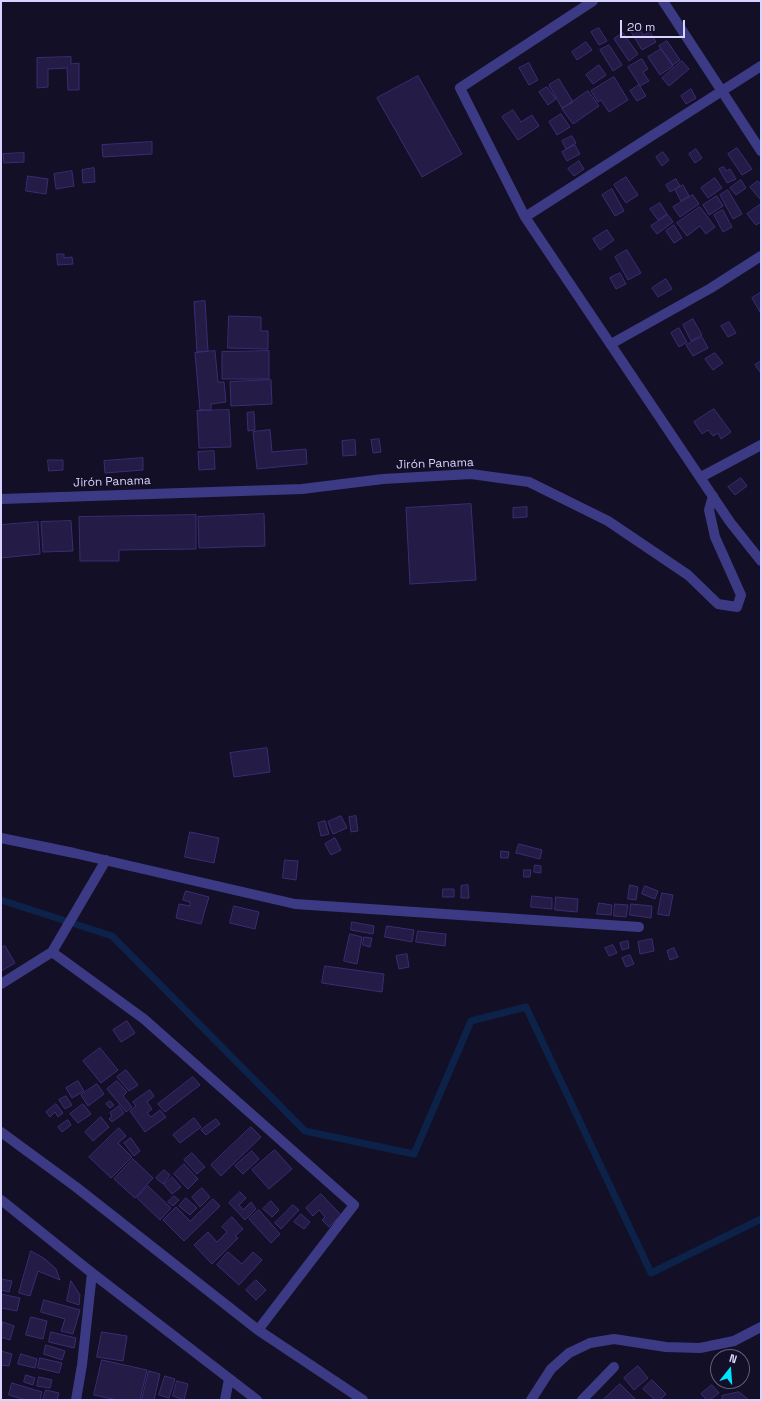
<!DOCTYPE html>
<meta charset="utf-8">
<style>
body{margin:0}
#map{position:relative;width:762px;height:1401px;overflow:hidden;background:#130f26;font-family:"Space Grotesk",sans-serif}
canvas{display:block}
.frame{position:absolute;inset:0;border:2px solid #d9d4ff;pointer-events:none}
.north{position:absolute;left:710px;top:1349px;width:40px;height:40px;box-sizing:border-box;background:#130f26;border:1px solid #625e7d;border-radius:50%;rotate:17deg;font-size:11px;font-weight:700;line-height:16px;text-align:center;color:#d9d4ff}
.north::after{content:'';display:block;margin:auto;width:14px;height:18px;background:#00e5ff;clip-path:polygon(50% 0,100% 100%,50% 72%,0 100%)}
.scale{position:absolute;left:620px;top:20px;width:65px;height:18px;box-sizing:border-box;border:2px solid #d9d4ff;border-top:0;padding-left:5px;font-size:12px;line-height:14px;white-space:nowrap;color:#d9d4ff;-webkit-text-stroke:3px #130f26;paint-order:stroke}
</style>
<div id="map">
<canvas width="762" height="1401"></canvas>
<div class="frame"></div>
<div class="north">N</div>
<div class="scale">20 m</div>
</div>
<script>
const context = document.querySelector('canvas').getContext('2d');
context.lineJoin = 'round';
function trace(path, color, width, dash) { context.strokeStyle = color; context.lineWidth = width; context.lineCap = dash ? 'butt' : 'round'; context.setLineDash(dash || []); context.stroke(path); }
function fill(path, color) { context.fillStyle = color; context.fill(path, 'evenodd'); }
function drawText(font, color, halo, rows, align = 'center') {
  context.font = font + ' "Space Grotesk",sans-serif'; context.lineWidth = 3; context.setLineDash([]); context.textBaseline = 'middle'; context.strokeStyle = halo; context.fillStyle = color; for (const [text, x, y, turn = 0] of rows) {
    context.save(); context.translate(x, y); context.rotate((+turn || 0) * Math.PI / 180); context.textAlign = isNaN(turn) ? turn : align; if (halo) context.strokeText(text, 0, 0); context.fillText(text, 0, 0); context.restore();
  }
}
trace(new Path2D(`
 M1,900L112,936L305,1131L414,1154L471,1021L526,1007L651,1273L761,1219`), '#0c2248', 7);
const building = new Path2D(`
 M639,27L643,35L650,32L656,42L642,50L631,32Z
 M599,28L607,41L599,45L591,32Z
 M623,33L638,54L629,61L614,39Z
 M667,41L680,60L673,65L659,46Z
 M586,42L592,50L577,60L572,52Z
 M609,45L622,65L613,71L600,50Z
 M661,49L673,66L660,75L648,57Z
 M71,57V64L79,63V90H68L67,68L48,69V87L37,88V58Z
 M642,59L648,69L643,72L649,81L640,86L628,67Z
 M682,61L689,69L669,86L662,78Z
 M529,63L538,80L529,85L519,68Z
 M599,65L606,75L593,84L586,75Z
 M418,76L462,154L422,177L377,98Z
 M614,77L628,100L609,112L601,100L598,102L591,91Z
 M559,79L573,102L562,108L549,85Z
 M639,85L646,96L637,101L630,91Z
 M547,87L556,99L548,105L539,92Z
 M691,89L696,98L686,104L681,96Z
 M588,91L599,106L573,124L562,109Z
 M513,110L521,122L532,115L539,126L518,140L502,117Z
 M561,114L570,127L557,135L549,122Z
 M572,136L576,143L566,149L562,141Z
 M152,142V154L103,157L102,145Z
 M575,145L580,154L567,161L562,152Z
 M737,148L752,169L742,175L728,154Z
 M696,149L702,158L695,163L689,154Z
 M663,152L669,160L662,166L656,157Z
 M24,153V162L4,163L3,154Z
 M579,161L584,169L574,176L568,169Z
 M724,167L726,171L730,169L736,179L727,183L719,169Z
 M94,168L95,182L83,183L82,170Z
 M72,171L74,186L56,189L54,174Z
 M28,176L48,179L46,194L26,191Z
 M626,177L638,195L626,203L614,185Z
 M715,178L722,188L708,198L701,188Z
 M676,179L680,186L670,192L666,185Z
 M741,180L746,188L736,195L730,188Z
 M758,181L761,185V199H760L750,187Z
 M683,185L689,196L681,201L675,190Z
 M612,189L624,211L615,216L602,195Z
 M728,190L742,214L733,219L720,195Z
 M693,195L699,204L680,217L673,207Z
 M717,196L723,206L709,215L703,205Z
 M660,203L667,214L658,220L650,209Z
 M761,204V222L756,225L747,214Z
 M700,207L715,227L706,234L700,226L687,236L677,223Z
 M723,210L732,227L723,232L714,215Z
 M668,215L673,222L657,234L651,226Z
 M674,225L682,238L674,243L666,231Z
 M607,230L614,240L600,250L593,239Z
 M627,250L641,273L628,280L615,257Z
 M57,254H64V258L72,257L73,264L58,265Z
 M620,273L626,284L616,289L610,278Z
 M666,279L672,289L658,297L652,288Z
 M760,293L761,295L760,312L752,298Z
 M205,301L208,351L197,352L194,302Z
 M229,316L261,317V331H268V349L228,348Z
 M693,319L702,335L691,341L683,325Z
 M729,322L736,333L728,337L721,326Z
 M679,328L687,342L679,347L671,333Z
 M702,337L708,348L693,356L686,345Z
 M215,351L218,382H224L226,402L211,404V410H200L195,353Z
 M269,351V379H222V352Z
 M715,353L723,363L713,370L705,359Z
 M761,361V373L755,365Z
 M271,380L272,404L231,406L230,382Z
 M714,409L731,432L721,439L718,433L713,436L708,430L702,434L694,422Z
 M229,410L231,447L199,448L197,411Z
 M254,412L255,430L248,431L247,413Z
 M270,430L272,452L306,449L307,464L257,469L253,432Z
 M379,439L381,452L373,453L371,440Z
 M355,440L356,455L343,456L342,441Z
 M214,451L215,469L199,470L198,452Z
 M143,458V470L105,473L104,461Z
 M48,460H63V470L49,471Z
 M741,478L747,486L735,495L728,487Z
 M471,504L476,580L410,584L406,508Z
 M527,507V517L513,518V508Z
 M264,514L265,546L199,548L198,517Z
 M196,515V549L119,550V561H80L79,517Z
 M71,521L73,551L43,552L41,522Z
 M38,522L40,554L1,558V525Z
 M267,748L270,772L234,777L230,753Z
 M341,816L347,828L333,834L328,822Z
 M356,816L358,831L351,832L349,817Z
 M325,821L329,834L321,836L318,823Z
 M190,832L219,838L214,863L185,857Z
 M335,838L341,850L331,855L325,844Z
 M519,844L542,850L540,859L516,853Z
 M501,851L509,852L508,858H501Z
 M285,860L298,861L296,880L283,878Z
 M535,865L541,866V873L534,872Z
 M524,870H531L530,877H524Z
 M468,885L469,898H461V886Z
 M630,885L638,887L636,900L628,899Z
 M645,886L658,891L655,899L642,894Z
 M443,889H454V897H443Z
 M186,891L209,897L201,924L176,918L179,904L190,906V902L183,900Z
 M662,893L673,895L669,916L658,914Z
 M532,896L552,898V909L531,907Z
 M556,897L578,899L577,912L555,910Z
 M599,903L612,905L611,915L597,914Z
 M615,904L628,905L626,917L614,916Z
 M631,904L652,906L651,918L630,915Z
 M234,906L259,912L255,929L230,923Z
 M352,922L374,926L373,934L351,930Z
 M387,926L414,930L412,942L385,937Z
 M418,931L446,934L445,946L416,942Z
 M350,934L362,937L357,964L344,961Z
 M364,937L372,938L370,947L363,945Z
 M652,939L654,951L640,954L638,942Z
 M628,941L629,948L622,950L620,943Z
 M613,945L617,953L609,956L605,948Z
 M5,946L15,963L1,971V948Z
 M674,948L678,957L670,960L667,951Z
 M407,954L409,967L399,969L396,956Z
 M630,955L634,964L626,967L622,958Z
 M325,966L384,974L382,992L322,983Z
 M127,1021L135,1033L121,1042L113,1030Z
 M100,1048L118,1070L101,1083L83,1061Z
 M126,1070L138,1085L129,1091L117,1077Z
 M193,1077L200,1085L165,1112L158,1104Z
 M78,1081L84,1091L72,1098L66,1088Z
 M117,1081L127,1092L123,1096L132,1107L126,1112L107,1089Z
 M97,1084L104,1094L88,1106L81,1095Z
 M150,1090L154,1096L147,1102L152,1109L147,1113L151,1117L160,1110L166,1117L145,1132L130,1111L136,1106L133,1102Z
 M66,1096L72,1105L65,1109L59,1100Z
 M110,1101L114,1105L110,1108L106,1104Z
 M56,1104L63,1113L58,1117L55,1112L50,1117L46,1112Z
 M83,1104L91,1114L78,1123L70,1114Z
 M119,1106L124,1113L112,1122L109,1119L112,1116L110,1113Z
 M101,1117L109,1127L93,1141L85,1132Z
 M194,1118L201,1127L180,1143L173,1135Z
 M216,1119L220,1124L206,1135L201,1130Z
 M68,1120L71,1125L62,1132L58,1127Z
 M251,1127L261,1137L221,1176L211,1165Z
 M119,1128L126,1136L118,1143L132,1157L111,1178L89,1157Z
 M131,1138L140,1151L134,1156L124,1143Z
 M275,1150L292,1169L269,1189L252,1170Z
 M252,1151L259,1159L243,1174L235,1166Z
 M192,1153L205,1167L197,1174L184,1160Z
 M133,1159L153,1178L135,1198L114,1179Z
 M184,1164L198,1179L188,1189L174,1174Z
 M164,1170L170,1175L163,1184L156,1178Z
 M172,1177L181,1187L172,1194L164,1185Z
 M148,1186L171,1208L160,1220L137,1198Z
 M202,1188L210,1197L200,1207L192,1197Z
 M240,1192L246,1198L239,1205L243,1210L251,1202L256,1209L245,1220L229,1203Z
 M321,1194L341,1215L329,1227L322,1220L325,1217L319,1210L313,1216L306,1208Z
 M174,1196L179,1200L173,1206L168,1202Z
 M186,1198L197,1208L190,1215L179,1206Z
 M213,1199L220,1206L184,1241L163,1220L176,1207L190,1221Z
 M271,1201L279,1210L272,1217L263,1209Z
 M293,1205L299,1210L281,1229L275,1223Z
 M259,1210L280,1234L271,1243L249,1219Z
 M301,1214L310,1222L304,1229L294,1222Z
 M232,1217L243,1229L235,1236L238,1238L212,1264L194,1245L208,1232L217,1242L227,1232L222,1227Z
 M31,1251L45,1259L56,1269L60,1280L38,1271L30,1296L19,1293Z
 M228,1252L242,1264L253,1252L262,1260L239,1285L217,1265Z
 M1,1279L12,1281L9,1292L1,1290Z
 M256,1280L266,1290L256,1300L246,1290Z
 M71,1281L80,1295L79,1305L67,1301Z
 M1,1294L20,1298L17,1311L1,1308Z
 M44,1300L80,1310L73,1334L61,1331L65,1319L41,1312Z
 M31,1317L47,1321L43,1339L26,1335Z
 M3,1322L14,1326L10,1340L1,1337Z
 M51,1332L76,1338L74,1348L49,1342Z
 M102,1332L127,1336L123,1361L97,1357Z
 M46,1345L65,1351L62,1360L44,1354Z
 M1,1351L12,1354L9,1366L1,1365Z
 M21,1354L37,1359L35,1368L18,1364Z
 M40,1358L62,1363L59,1373L38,1368Z
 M102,1360L147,1370L140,1400H117L94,1395Z
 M638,1366L648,1378L634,1390L624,1378Z
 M149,1371L160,1374L154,1400H142Z
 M26,1375L35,1378L33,1385L24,1382Z
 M165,1376L175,1379L169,1398L159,1395Z
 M39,1377L52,1380L50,1388L37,1386Z
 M652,1380L666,1394L660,1400H655L643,1389Z
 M177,1381L188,1384L184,1400L173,1396Z
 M12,1383L42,1392L40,1400H26L9,1395Z
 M620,1384L636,1400H603Z
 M712,1385L719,1393L710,1400H707L701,1394Z
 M46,1390L59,1393L57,1400H43Z
 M739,1392L749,1400H722V1396Z`);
fill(building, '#241b47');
trace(building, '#3b2d73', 1);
trace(new Path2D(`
 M593,1L460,88L525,217L730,522L761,561
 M663,1L761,151
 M525,217L761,66
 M611,344L711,288L761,256
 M701,477L761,445
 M1,499L302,489L383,479L471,474L529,482L608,521L688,575L718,604L737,607L741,595L715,537L709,510L713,496
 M1,838L74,853L295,904L639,927
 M52,952L144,1019L354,1205L258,1330
 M1,984L52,952L106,860
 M1,1132L76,1187L258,1330L363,1400
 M1,1200L92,1273L257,1400
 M76,1400L82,1365L92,1273
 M225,1400L229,1379
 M531,1400L551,1369L569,1353L590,1343L614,1339L666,1347L700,1348L734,1341L761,1327
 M582,1400L614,1367`), '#3d3a85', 10);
drawText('12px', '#d9d4ff', '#130f26', [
 ["Jirón Panama",435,464,-2],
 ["Jirón Panama",112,482,-2]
]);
</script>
